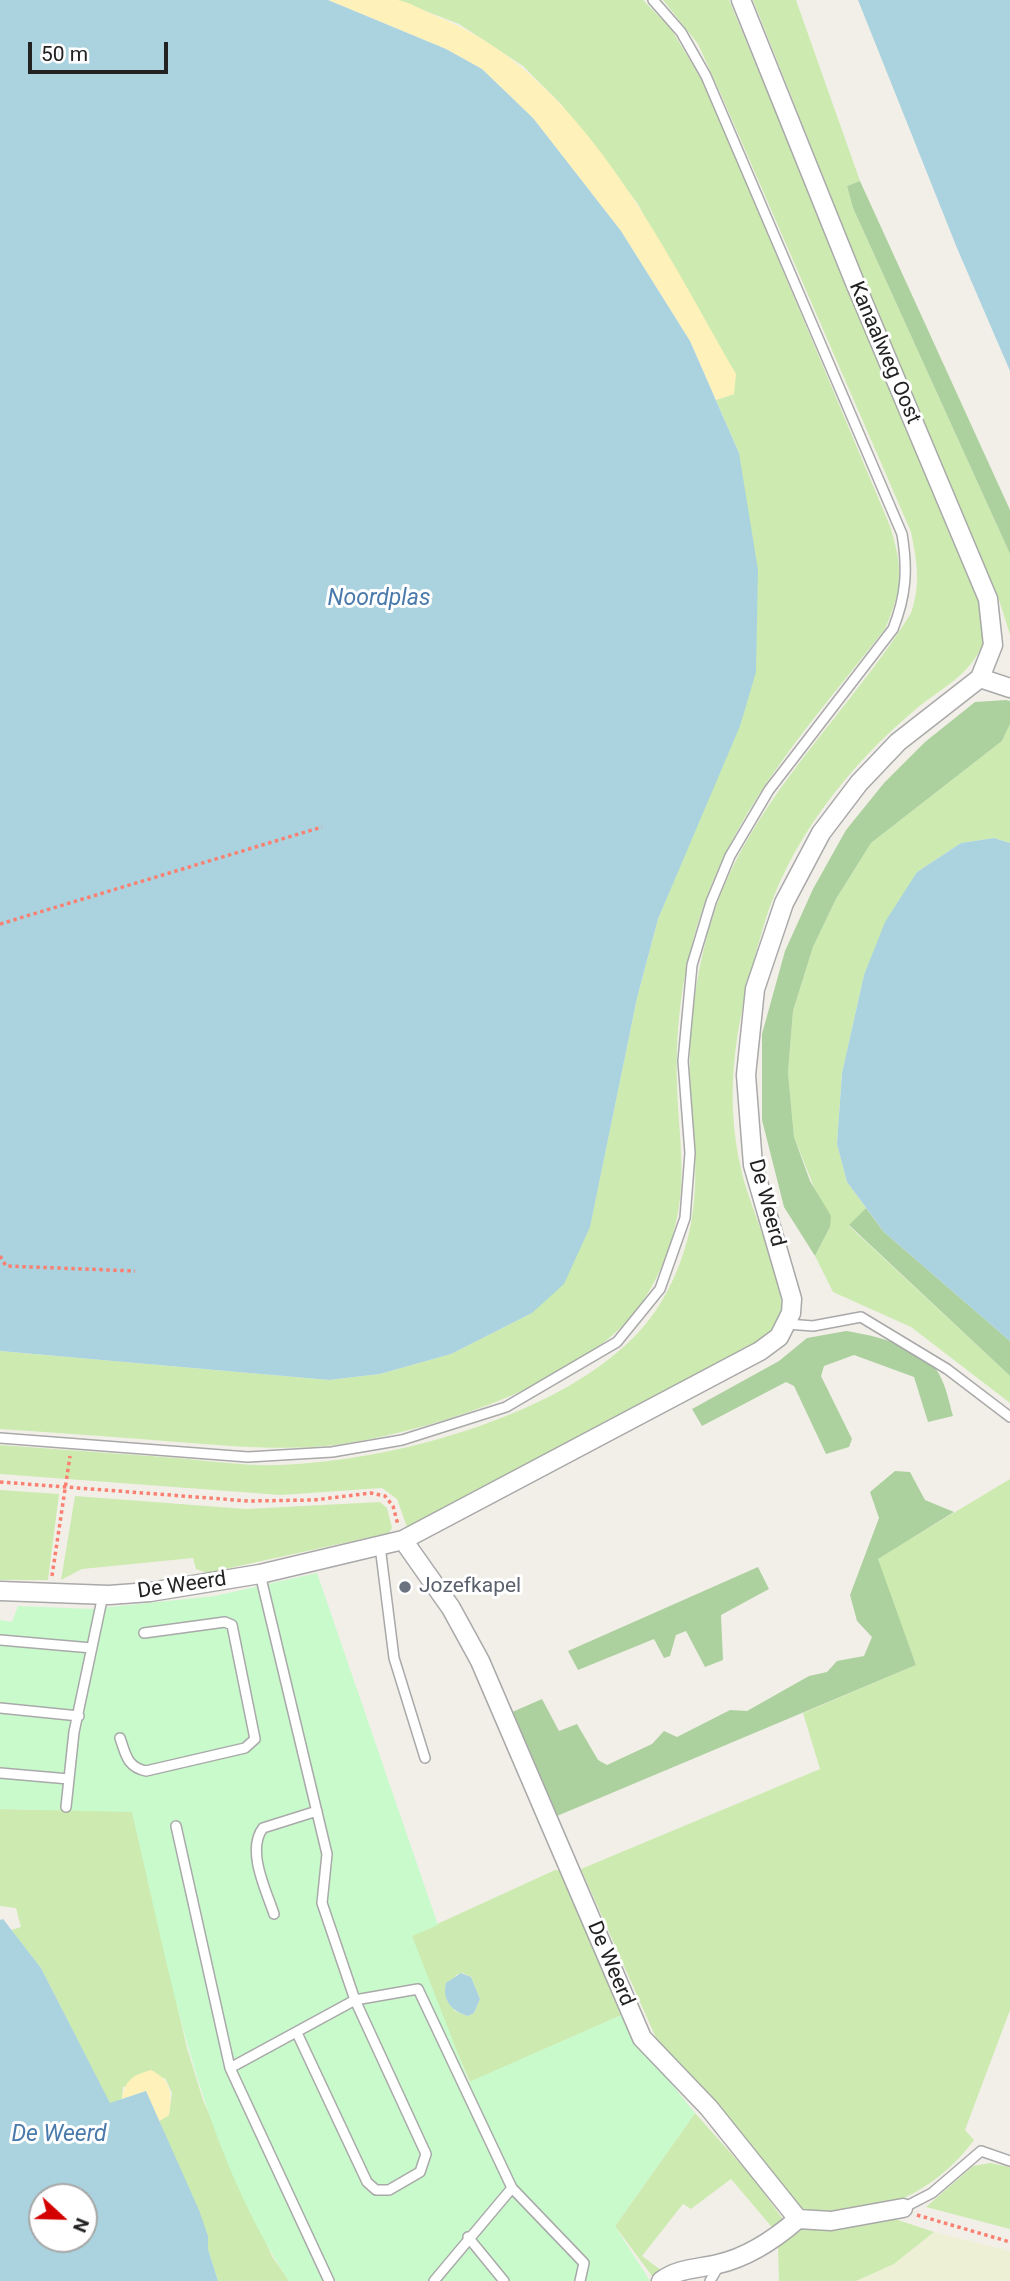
<!DOCTYPE html>
<style>
body{margin:0}
#map{position:relative;width:1010px;height:2281px;overflow:hidden;background:#f2efe9;font-family:Roboto,sans-serif}
canvas{display:block}
.north{position:absolute;left:28px;top:2183px;width:70px;height:70px;box-sizing:border-box;background:#fff;border:2px solid #a7a7a7;border-radius:50%;rotate:112deg;font-size:19px;font-weight:700;line-height:28px;text-align:center;color:#222}
.north::after{content:'';display:block;margin:auto;width:24px;height:32px;background:#d40000;clip-path:polygon(50% 0,100% 100%,50% 72%,0 100%)}
.scale{position:absolute;left:28px;top:42px;width:140px;height:32px;box-sizing:border-box;border:4px solid #222;border-top:0;padding-left:9px;font-size:21px;line-height:24px;white-space:nowrap;color:#222;-webkit-text-stroke:5px #fff;paint-order:stroke}
</style>
<div id="map">
<canvas width="1010" height="2281"></canvas>
<div class="north">N</div>
<div class="scale">50 m</div>
</div>
<script>
const context = document.querySelector('canvas').getContext('2d');
context.lineJoin = 'round';
function fill(path, color) { context.fillStyle = color; context.fill(path, 'evenodd'); }
function trace(path, color, width, dash) { context.strokeStyle = color; context.lineWidth = width; context.lineCap = dash ? 'butt' : 'round'; context.setLineDash(dash || []); context.stroke(path); }
function drawText(font, color, halo, rows, align = 'center') {
  context.font = font + ' Roboto,sans-serif'; context.lineWidth = 6; context.setLineDash([]); context.textBaseline = 'middle'; context.strokeStyle = halo; context.fillStyle = color; for (const [text, x, y, turn = 0] of rows) {
    context.save(); context.translate(x, y); context.rotate((+turn || 0) * Math.PI / 180); context.textAlign = isNaN(turn) ? turn : align; if (halo) context.strokeText(text, 0, 0); context.fillText(text, 0, 0); context.restore();
  }
}
fill(new Path2D(`
 M934,2232L1010,2251V2281H856L894,2264Z`), '#eef0d5');
fill(new Path2D(`
 M397,0H643L671,29L705,85L890,526C903,568 903,588 885,629C818,715 742,797 705,902C684,960 675,1022 677,1084C678,1127 686,1170 678,1212C671,1251 654,1292 627,1321C566,1388 424,1433 335,1445C284,1451 230,1446 178,1442C119,1437 59,1433 0,1429V1351L329,1380L380,1374L451,1354L532,1313L590,1226L637,998L658,919L682,861L739,453L716,400L734,394L638,204L561,104L523,66L459,24Z
 M663,0H729L981,607C982,617 987,634 983,643C971,675 940,689 916,709C848,766 788,842 763,928C739,1011 721,1087 742,1173C749,1204 788,1291 781,1315C778,1322 770,1330 766,1337L407,1527L397,1499L382,1488L281,1495L0,1474V1445C59,1449 118,1454 176,1458C210,1461 245,1466 279,1465C391,1461 553,1418 633,1338C662,1310 682,1267 690,1228C701,1177 692,1125 690,1073C689,1018 698,959 716,907C757,793 849,713 911,613C921,584 917,562 911,532L723,99L698,44Z
 M753,0H796L860,181L847,186L853,208L1010,554V635L1000,603L862,275Z
 M1010,724V843L994,838L961,843L917,872L864,975L842,1073L837,1144L847,1182L866,1208L849,1226L1010,1376V1403L911,1327L833,1292L815,1256L830,1227L794,1137L788,1073L793,1011L813,947L836,899L871,843L1002,741Z
 M1010,1479V2010L965,2130L974,2140C942,2184 892,2212 838,2214C822,2214 811,2215 796,2207L660,2047L581,1869L820,1769L803,1713L916,1665L877,1559Z
 M0,1490L59,1494L48,1580H0Z
 M75,1496L246,1509L380,1502L387,1508L392,1528L389,1533L207,1573L196,1569L193,1558L82,1569L61,1580Z
 M0,1809L132,1811L187,2048L203,2100L272,2256L289,2281H218L208,2249V2236L159,2121L169,2115L172,2093L165,2078L123,2087L122,2099L110,2104L41,1968L11,1930L21,1927L16,1908L0,1906Z
 M555,1870L562,1871L624,2014L470,2082L422,1971L411,1936ZM463,1973L471,1977L480,1999L474,2013L468,2016L455,2011L447,2001L456,1975Z
 M695,2113L753,2178L785,2222L776,2232L731,2179L691,2209L683,2204L642,2256L665,2273L655,2280L615,2226Z
 M990,2163L1010,2167V2229L926,2207L973,2166Z
 M892,2218L934,2232L894,2264L856,2281H779L778,2247L806,2227Z`), '#cdebb0');
fill(new Path2D(`
 M860,181L1010,510V554L853,208L847,186Z
 M1006,700L1010,701V724L1002,741L871,843L836,899L813,947L793,1011L788,1073L794,1137L810,1181L831,1216L830,1227L815,1256L784,1207L762,1120V1034L785,951L813,889L846,830L884,783L925,742L975,702Z
 M866,1208L884,1232L1010,1341V1376L849,1225Z
 M846,1331C873,1335 925,1347 939,1374C946,1386 949,1402 953,1416L928,1422L914,1377L854,1355L824,1366L821,1376L852,1439L849,1447L826,1454L794,1386L786,1382L702,1426L692,1409L779,1361L807,1338Z
 M895,1471L910,1472L925,1500L954,1512L878,1559L916,1665L557,1816L510,1713L542,1699L559,1731L577,1724L598,1760L607,1765L652,1744L664,1731L677,1737L730,1710L747,1711L809,1676L827,1672L837,1661L864,1656L872,1637L857,1621L850,1595L879,1518L870,1492Z
 M758,1567L769,1589L721,1615L723,1660L705,1667L686,1631L676,1635L670,1656L664,1658L654,1639L578,1670L568,1651Z`), '#add19e');
fill(new Path2D(`
 M328,0C350,0 375,0 397,0C410,2 424,11 436,16C581,73 662,246 736,374L734,394L716,400L690,341L621,231L533,118L482,69L446,49Z
 M151,2070C172,2081 172,2093 169,2115L159,2121L146,2091L122,2099C125,2080 133,2075 151,2070Z`), '#fff1ba');
fill(new Path2D(`
 M317,1573L438,1925L412,1936L469,2082L624,2014L636,2040L695,2113L615,2226L650,2281H289C197,2140 170,1973 132,1812L0,1809V1620L12,1622L18,1606L91,1609L215,1596Z`), '#c8facc');
fill(new Path2D(`
 M0,0H328L446,49L482,69L533,118L621,231L690,341L739,453L758,570L756,672L740,726L658,919L637,998L590,1227L564,1284L532,1313L451,1354L380,1374L329,1380L0,1351Z
 M858,0H1010V371L957,248Z
 M994,838L1010,843V1341L884,1232L847,1182L837,1144L842,1073L864,975L885,922L917,872L961,843Z
 M3,1919L41,1968L110,2103L146,2091L199,2210L208,2236V2249L218,2281H0V1920ZM42,2197H84V2239H42Z
 M461,1973L471,1977L480,1999L474,2013L468,2016C451,2011 442,2000 446,1983Z`), '#aad3df');
const lane = new Path2D(`
 M787,1324L813,1326L861,1317L947,1369L1010,1417
 M0,1438L248,1457L332,1452L402,1440L506,1407L617,1342L660,1289L685,1218L690,1153L683,1061L692,965L711,902L730,856L769,790L893,629C906,596 908,570 902,534L706,76L681,32L653,0
 M380,1546L394,1658L425,1758
 M260,1574L327,1854L322,1903L355,2000L418,1989L512,2188L584,2263L580,2281
 M0,1640L92,1648
 M0,1708L79,1716
 M120,1738C126,1755 127,1767 146,1771L245,1748L255,1739L232,1625L225,1622L144,1633
 M0,1773L69,1779
 M66,1807L74,1732L103,1595
 M176,1826L230,2068L329,2281
 M274,1914C266,1890 246,1850 263,1828L317,1811
 M230,2068L355,2000L426,2154L420,2172L389,2190H376L367,2182L297,2033
 M903,2208L932,2193L981,2151L1010,2161
 M468,2237L504,2281
 M434,2281L512,2188
 M710,2281L720,2264`);
const street = new Path2D(`
 M980,678L1010,688
 M403,1540L451,1608L480,1661L642,2038L709,2108L798,2219
 M0,1591L109,1595L150,1592L260,1574L403,1540L760,1351L779,1337L791,1313L792,1299L753,1165L746,1075L755,989L784,903L821,833L859,783L898,742L980,678L993,645L988,599L853,278L741,0
 M798,2219L831,2221L903,2208
 M661,2281C679,2268 697,2269 718,2264C749,2257 775,2239 798,2219`);
trace(lane, '#a9a9a9', 12);
trace(street, '#a9a9a9', 21);
trace(new Path2D(`
 M0,924L322,827
 M0,1256L6,1266L135,1271
 M0,1482L248,1501L314,1500L371,1493L385,1496L393,1506L398,1525
 M52,1576L70,1456
 M917,2215L1010,2242`), '#fa8072', 3.5, [3.5, 3.5]);
trace(lane, '#fff', 9);
trace(street, '#fff', 18);
for (const [x, y, r, color] of [
 [405,1587,7,"#6b7280"]
]) { const dot = new Path2D(); dot.arc(x, y, r, 0, 2 * Math.PI); context.fillStyle = color; context.fill(dot); trace(dot, '#fff', 2.5); }
drawText('21px', '#222', '#fff', [
 ["Kanaalweg Oost",884,353,67],
 ["De Weerd",766,1203,75],
 ["De Weerd",182,1586,-8],
 ["De Weerd",610,1964,67]
]);
drawText('21px', '#5b616d', '#fff', [
 ["Jozefkapel",419,1587]
], 'left');
drawText('italic 23px', '#4a7aab', '#fff', [
 ["Noordplas",379,599],
 ["De Weerd",59,2135]
]);
</script>
